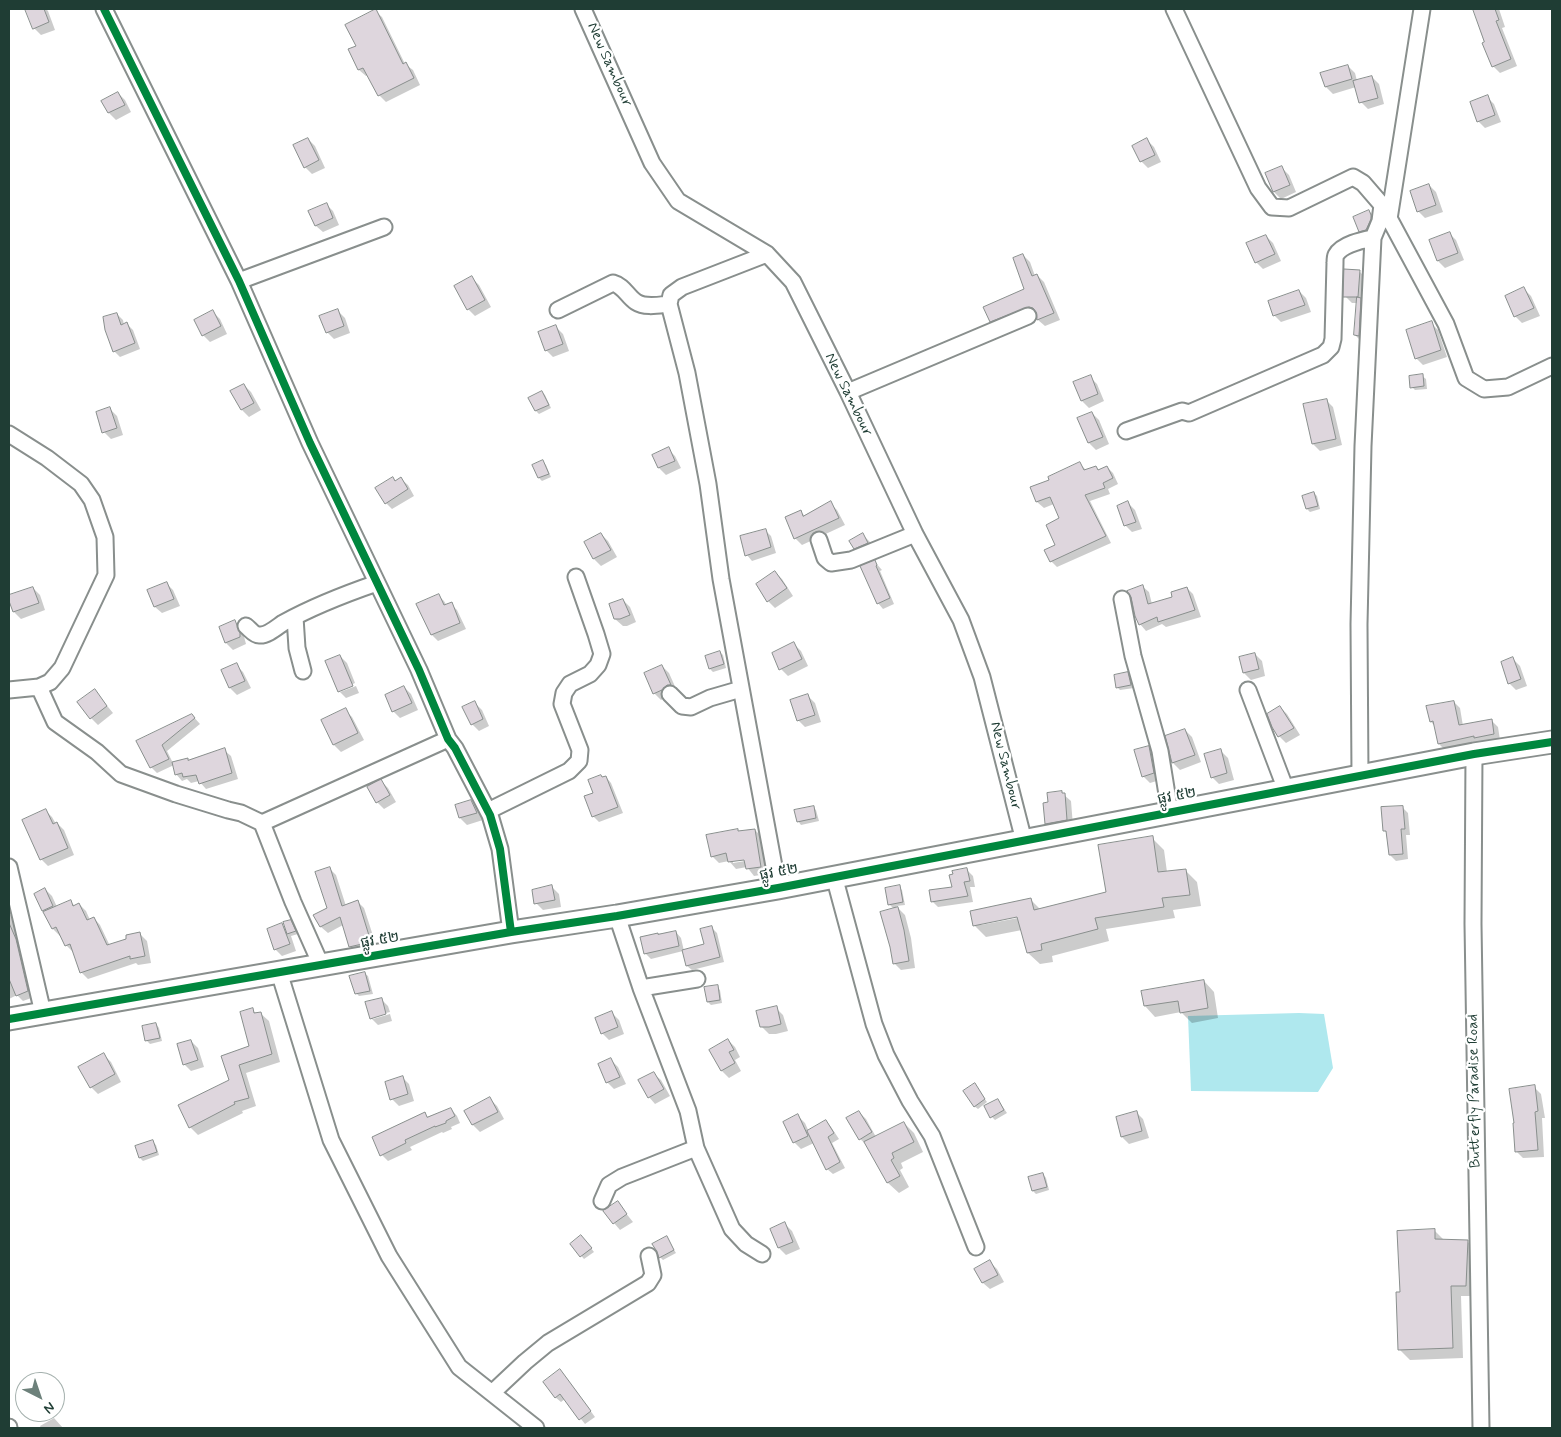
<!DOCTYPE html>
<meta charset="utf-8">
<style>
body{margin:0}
#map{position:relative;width:1561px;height:1437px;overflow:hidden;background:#fff;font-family:Mynerve,sans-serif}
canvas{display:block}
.frame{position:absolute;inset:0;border:10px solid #1f3d34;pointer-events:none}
.north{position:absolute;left:15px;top:1372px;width:50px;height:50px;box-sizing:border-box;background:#fff;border:1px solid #a5b1ae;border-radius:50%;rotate:139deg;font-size:14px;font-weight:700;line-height:20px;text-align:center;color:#1f3d34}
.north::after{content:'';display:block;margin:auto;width:18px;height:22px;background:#6d817b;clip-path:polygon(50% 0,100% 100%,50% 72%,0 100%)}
</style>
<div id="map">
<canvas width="1561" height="1437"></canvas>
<div class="frame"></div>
<div class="north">N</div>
</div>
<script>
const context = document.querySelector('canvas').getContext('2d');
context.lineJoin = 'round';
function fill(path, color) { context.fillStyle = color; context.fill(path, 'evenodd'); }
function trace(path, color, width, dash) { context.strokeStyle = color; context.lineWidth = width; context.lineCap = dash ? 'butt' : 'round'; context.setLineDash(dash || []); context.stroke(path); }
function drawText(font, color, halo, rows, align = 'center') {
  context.font = font + ' Mynerve,"Noto Sans Khmer",sans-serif'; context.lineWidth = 4.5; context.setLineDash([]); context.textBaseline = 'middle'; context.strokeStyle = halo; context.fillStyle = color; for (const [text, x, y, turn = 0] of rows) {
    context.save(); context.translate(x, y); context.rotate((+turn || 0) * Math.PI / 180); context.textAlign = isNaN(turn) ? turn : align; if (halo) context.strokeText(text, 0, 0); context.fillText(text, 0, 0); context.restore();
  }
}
fill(new Path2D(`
 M1299,1013L1324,1014L1333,1068L1318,1092L1191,1091L1188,1016Z`), '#afe8ee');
fill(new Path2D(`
 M29,9H46L48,11L55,30L41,35L34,28L27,10Z
 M1474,9H1499L1505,27L1502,28L1517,66L1500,73L1493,66Z
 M375,11L382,17L405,64L413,70L420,85L386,102L379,95L368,75L366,76L359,70L350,50L358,46Z
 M1348,66L1355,73L1357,81L1372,77L1379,84L1384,104L1368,109L1361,102L1356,87L1333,94L1326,87L1322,74Z
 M118,93L125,100L131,112L116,120L109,113Z
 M1487,97L1494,104L1501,122L1485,128L1478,121Z
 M308,139L315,146L325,168L312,174L305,167Z
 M1147,140L1154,147L1161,162L1148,168L1141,161Z
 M1282,168L1289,175L1296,192L1281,199L1274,192L1267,174Z
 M1429,185L1436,192L1443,212L1425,218L1418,211Z
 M326,204L333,211L339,225L323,232L316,226L310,212Z
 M1369,211L1376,218L1367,238L1360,231Z
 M1449,233L1456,240L1464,260L1445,268L1438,261L1430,240Z
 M1266,236L1273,243L1281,261L1263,269L1256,262Z
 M1023,255L1030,262L1035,276L1037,275L1044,282L1060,320L1045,326L1038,320V313H1036L997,328L991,321L1025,290Z
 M1359,271L1366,278L1362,342L1355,335L1357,303H1352L1345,296Z
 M472,278L479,285L491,307L475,316L468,309Z
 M1524,289L1531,296L1540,316L1522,323L1515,316Z
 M1299,291L1306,298L1311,312L1281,322L1274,315Z
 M338,311L345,318L350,333L334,339L327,332Z
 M213,312L220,319L227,334L210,342L203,335Z
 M117,314L123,320L124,325L127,324L133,330L140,349L120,357L114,351Z
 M1431,323L1438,330L1447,357L1423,365L1416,358Z
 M556,327L563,334L569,351L553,357L546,350Z
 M1422,376L1426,379L1427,389L1415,390L1412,387Z
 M1090,377L1097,384L1104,401L1089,408L1082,401Z
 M244,385L251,392L261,410L249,417L242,410L232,392Z
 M542,392L545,395L551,408L539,414L536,411L530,398Z
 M1326,400L1333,407L1342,445L1320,451L1313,444Z
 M110,409L117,416L123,435L111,439L104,432Z
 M1092,413L1099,420L1109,444L1096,450L1089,443L1079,419Z
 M668,449L675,456L681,468L666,475L659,468L653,455Z
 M543,462L546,465L551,477L542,481L539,478Z
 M1080,464L1086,470L1096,467L1100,471L1107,467L1113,473L1118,484L1108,489L1110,494L1090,501L1111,543L1057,567L1051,561L1057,545L1061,519L1054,504L1044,508L1037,502L1032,488L1051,480Z
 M393,478L396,482L401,479L408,485L414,496L392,509L386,503Z
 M1314,493L1317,496L1320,509L1310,512L1307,509Z
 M830,503L837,510L845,525L802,545L795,538L800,511L805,516Z
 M1128,503L1135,510L1142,529L1132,532L1125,525Z
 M765,530L771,536L776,553L752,561L747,555Z
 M601,534L608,541L617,557L601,566L594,559L586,543Z
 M863,535L870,542L874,550L862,555L855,548Z
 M875,562L882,570L880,571L894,604L883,609L878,603Z
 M775,572L782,579L793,596L775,608L768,601Z
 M166,583L173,590L180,606L162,613L155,607Z
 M1142,586L1149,592L1152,604L1174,597L1187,588L1193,594L1201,617L1166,627L1162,624L1146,631L1140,624Z
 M33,588L40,595L45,610L21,619L14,612L9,597Z
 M438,595L444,601L447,606L451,604L457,610L466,629L438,641L432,635Z
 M623,600L630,607L636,622L627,626H623L615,619Z
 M235,622L242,629L246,644L233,650L226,643L220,628Z
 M794,644L801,651L808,666L788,676L781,669Z
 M720,652L723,655L726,668L713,672L710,669Z
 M1255,654L1262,661L1265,676L1251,680L1244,673Z
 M340,656L347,663L355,683L340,690V692L356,686L359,693L346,698L339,691Z
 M1513,659L1520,666L1527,686L1516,690L1509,683Z
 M236,665L243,672L251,688L237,695L230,688L223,671Z
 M662,666L669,673L677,691L661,700L654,693Z
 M1127,674L1131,677L1134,688L1120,690L1117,687Z
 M404,687L411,694L418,710L400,718L393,711Z
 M95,691L113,713L98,725L91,718Z
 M808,696L815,703L821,722L805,727L798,720Z
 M1454,702L1460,708L1463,726L1491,720L1498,727L1500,740L1445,750L1439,744L1435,726L1431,722Z
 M475,703L482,710L489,726L479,731L472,724Z
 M1280,707L1287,714L1300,735L1286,743L1279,736L1273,727Z
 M345,710L352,717L364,740L341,752L334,745Z
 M192,715L200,724L167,751L173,763L188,759L189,761L224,750L231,756L238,779L206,789L199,781L191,783L187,779L182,781L176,774L174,765L157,773L151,767L138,741Z
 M1185,730L1192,737L1201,762L1180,770L1173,763L1167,736Z
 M1148,747L1155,754L1160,780L1150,783L1143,776Z
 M1221,751L1228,758L1234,780L1219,784L1212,777Z
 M606,777L611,783L623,813L599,822L593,816L594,793Z
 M381,781L388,788L396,802L384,809L377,802Z
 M1063,794L1071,801L1073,826L1053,830L1046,823L1050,804Z
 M471,801L478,808L483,820L467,825L460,818L456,806Z
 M813,807L816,810L819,821L801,825L798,821Z
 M1402,807L1408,813L1410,835H1406L1408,859L1396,861L1390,855L1388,834L1384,830Z
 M45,810L52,817L56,824L57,823L64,830L74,855L48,866L42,860L24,820Z
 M755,830L762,837L767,874L754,876L747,867L736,869L729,861L719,863L712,856L739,832ZM750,858L751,860L733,863V860Z
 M1152,838L1164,850L1167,872L1185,870L1197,882L1201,906L1173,910L1175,918L1106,929L1109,941L1052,956L1053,962L1040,964L1028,953L1022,930L986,937L974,925L1031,900L1041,910L1107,893ZM1022,914L1023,917L981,925V923Z
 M329,868L336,875L346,906L358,902L364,908L377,948L357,953L350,947L343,925L328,933L321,927L315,915L328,908Z
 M967,870L973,876L975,887H970L973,902L938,907L932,901L953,888Z
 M552,887L559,894L561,907L543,910L536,903Z
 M899,887L902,890L905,905L896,906L905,915L911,938L915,968L901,970L894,963V909L889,904Z
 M45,889L52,896L57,907L70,901L75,906L79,904L86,911L90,920L94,918L100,925L110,946L140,934L147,941L151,963L138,965L136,963L88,979L81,972L74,952H73L66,945L61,935L60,936L53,929L43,910Z
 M9,913L15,919L19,934L17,935L22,947L34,997L23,1001L17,995L9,999Z
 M290,921L293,924L298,934L291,936L296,951L282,956L275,949L282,925L288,931Z
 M712,928L717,933L724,962L692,970L687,966L683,951L651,959L645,953L659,936L676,932L681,938L684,951L705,945Z
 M364,973L368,976L373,994L359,996L356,993Z
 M1204,981L1214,992L1218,1018L1192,1023L1181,1012L1155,1017L1145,1006Z
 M717,987L720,990L722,1003L711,1005L708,1002Z
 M381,999L388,1006L390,1012L373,1016V1019L390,1014L392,1021L378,1025L371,1018Z
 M776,1008L783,1015L788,1031L776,1034H769L761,1026Z
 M252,1010L257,1014L260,1013L269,1021L280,1062L246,1073L256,1106L242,1111L243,1113L198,1135L190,1127L230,1080L222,1056L251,1047Z
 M612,1013L619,1020L624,1034L609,1040L602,1033Z
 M156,1024L159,1028L162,1041L150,1044L146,1040Z
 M728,1040L735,1047L740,1057L735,1060L741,1071L729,1078L722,1071Z
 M191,1041L198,1048L204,1067L191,1071L184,1064Z
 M104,1055L111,1062L121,1082L98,1094L91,1087Z
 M611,1060L618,1067L626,1084L614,1089L607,1082Z
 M654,1074L661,1080L670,1096L655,1104L649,1097Z
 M402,1077L409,1084L414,1101L399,1106L392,1099Z
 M975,1085L987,1102L978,1109L974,1106Z
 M1534,1087L1541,1094L1545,1118H1542L1544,1157L1523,1158L1516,1151Z
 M490,1099L497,1106L504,1119L480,1132L473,1125L466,1111Z
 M998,1100L1007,1113L995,1120L992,1117Z
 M451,1109L457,1116L460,1123L451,1127L452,1129L443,1133L442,1132L410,1147L412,1150L388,1161L382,1155L424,1113L429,1118Z
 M859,1112L866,1119L876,1137L904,1123L914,1133L923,1152L901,1163L903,1168L900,1170L909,1187L899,1193L888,1183L868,1146L860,1139Z
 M1136,1112L1143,1119L1149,1138L1129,1144L1122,1137Z
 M798,1116L805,1123L809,1132L826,1121L831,1127L839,1139L832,1143L845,1168L833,1174L827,1169L814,1143L801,1149L794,1142Z
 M153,1142L156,1145L159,1155L143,1161L140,1158Z
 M1043,1174L1046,1178L1049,1190L1036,1194L1033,1191Z
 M617,1202L633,1222L620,1230L614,1223Z
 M785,1224L792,1231L800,1249L786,1255L779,1248L771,1229Z
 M1434,1230L1445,1241H1467L1477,1252L1476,1296H1461L1463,1358L1410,1360L1400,1350L1401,1293Z
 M667,1238L676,1253L663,1260L660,1257Z
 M584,1239L594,1252L584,1259L571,1244Z
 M990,1262L997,1269L1004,1282L990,1289L983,1283L976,1269Z
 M565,1376L595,1417L585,1424L565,1399L561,1402L555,1397Z
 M54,1418L63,1428H41L40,1426Z`), '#0003');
const building = new Path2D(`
 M25,9H44L49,22L33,29Z
 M376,9L403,64L406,62L414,78L378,96L363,68L358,70L348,49L356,46L345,25Z
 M1473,9H1495L1499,20L1496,21L1511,59L1492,67L1482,43L1484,42Z
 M1348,65L1352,79L1325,87L1320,73Z
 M1372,76L1378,98L1359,103L1353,81Z
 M118,92L125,105L108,113L101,101Z
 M1488,95L1495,115L1477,122L1470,102Z
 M308,138L319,160L304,168L293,145Z
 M1147,138L1155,155L1140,162L1132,146Z
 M1282,166L1290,185L1273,192L1265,173Z
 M1429,184L1436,205L1417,212L1410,191Z
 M327,203L333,218L315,226L308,211Z
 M1369,210L1371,215V219L1366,230L1359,232L1353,217Z
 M1450,232L1458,253L1437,261L1429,240Z
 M1266,235L1275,254L1255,263L1246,243Z
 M1023,254L1032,276L1037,274L1054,313L1037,320L1036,312L1033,308L1029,307L990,322L983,307L1024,289L1013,258Z
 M1344,269L1360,270L1358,297H1343Z
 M472,276L485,300L467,310L454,286Z
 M1524,287L1534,308L1514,317L1505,296Z
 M1299,290L1305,305L1273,316L1268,301Z
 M1357,297L1361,298L1359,336L1354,335Z
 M338,309L344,326L326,333L319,316Z
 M213,310L221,326L202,336L194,320Z
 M117,313L121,325L127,322L135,343L113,352L105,330L103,317Z
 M1432,321L1441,350L1415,359L1406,330Z
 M556,325L563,344L545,351L538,332Z
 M1423,374L1424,386L1410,388L1409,376Z
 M1091,375L1098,394L1081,401L1073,382Z
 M244,384L254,403L241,410L230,391Z
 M542,391L549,405L535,411L528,398Z
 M1327,399L1336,439L1312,444L1303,404Z
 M110,407L117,428L102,433L96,412Z
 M1092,412L1103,437L1088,443L1077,418Z
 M669,447L675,461L658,468L652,455Z
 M543,460L549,474L538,478L532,465Z
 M1080,462L1084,470L1096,466L1098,470L1107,466L1113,478L1103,483L1105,488L1085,495L1106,536L1050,562L1044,550L1055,545L1046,525L1059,518L1050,497L1036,502L1030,487L1049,480L1048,477Z
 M393,477L395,481L401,477L408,489L385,504L375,488Z
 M1314,492L1318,506L1306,509L1302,496Z
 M831,501L839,518L794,539L785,517L801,510L803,516Z
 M1128,501L1136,522L1124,526L1117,506Z
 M766,529L771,547L745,556L740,536Z
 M601,533L611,550L593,559L584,542Z
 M863,533L868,543L854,549L849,541Z
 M875,560L877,565L876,566L890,598L877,604L860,566Z
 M775,571L787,588L767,602L756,584Z
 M167,582L174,599L154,607L147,590Z
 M1143,585L1148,604L1172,597L1171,592L1187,587L1195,610L1158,622L1157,617L1139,625L1135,616L1131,597L1127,591Z
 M33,587L39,603L13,612L9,601V595Z
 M439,594L444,605L452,602L460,623L431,635L416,604Z
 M623,599L630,615L620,619H614L609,604Z
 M235,620L240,633V637L225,643L219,627Z
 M794,642L802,659L779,670L772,653Z
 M720,651L724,664L709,669L705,656Z
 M1255,653L1259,669L1243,673L1239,657Z
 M340,655L353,686L338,692L325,661Z
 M1513,657L1521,679L1508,684L1501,662Z
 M237,663L245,681L229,688L221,670Z
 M662,665L671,685H667L662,690L653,694L644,673Z
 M1128,672L1131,685L1116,688L1114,675Z
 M404,686L412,703L392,712L385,695Z
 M95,689L107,706L90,719L77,702Z
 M808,694L815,715L797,721L790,700Z
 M475,701L483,719L471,725L462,707Z
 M1454,701L1459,725L1492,719L1494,734L1474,738V736L1438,744L1433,721L1430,722L1426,706Z
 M1280,706L1294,728L1278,737L1272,727L1267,714Z
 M346,708L358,733L333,745L321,720Z
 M192,714L195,718L162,745L169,759L150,768L136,741Z
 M1185,729L1195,755L1172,763L1165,736Z
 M1149,746L1154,773L1142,777L1134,750Z
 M225,748L232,773L199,784L196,775L183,777L182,773L175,775L172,762L188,758V760Z
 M1221,749L1227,773L1211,778L1204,754Z
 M601,775L602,777L606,776L618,807L592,817L584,796L593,793L588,780Z
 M381,779L390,795L376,803L367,787Z
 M1062,791V793H1065L1067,820L1045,824L1043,803L1048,802L1047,793Z
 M471,800L477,813L459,818L455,805Z
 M814,806L816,818L797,822L794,810Z
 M1403,806L1405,829H1401L1403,854L1389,855L1386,831H1383L1381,807Z
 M46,809L53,824L57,822L68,848L40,860L22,820Z
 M738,829V831L755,829L761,867L746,869L744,860L728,862L726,853L711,857L706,835Z
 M1153,836L1158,872L1186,869L1190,895L1162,898L1164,907L1095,918L1098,929L1041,944L1042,950L1027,953L1017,917L973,926L970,911L1031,898L1034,910L1106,892L1098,845Z
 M330,867L342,906L358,900L371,942L349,947L340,917L320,927L313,915L327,908L315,872Z
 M967,868L970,881L964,882L968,896L931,902L929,890L952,887L949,875L953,874L952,871Z
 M552,885L555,900L534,904L532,890Z
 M900,885L903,902L888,905L885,888Z
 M45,888L53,906L42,911L34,894Z
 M71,900L73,906L79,903L87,920L94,917L107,945L126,939V935L140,932L145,956L130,959V956L80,973L70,944L65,946L56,927L52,929L43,912Z
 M898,907L904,930L909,961L893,964L890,947L880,912Z
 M291,920L296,931L287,934L283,922Z
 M9,923L16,939L28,991L16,996L9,979Z
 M282,923L290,944L274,950L267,929Z
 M712,926L720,957L686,966L682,950L704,944L700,929Z
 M676,931L679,946L644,954L640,937L658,933V934Z
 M365,972L370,991L355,994L349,976Z
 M1204,980L1208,1008L1180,1013L1178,1001L1144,1006L1141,991Z
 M718,985L720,1000L707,1002L704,987Z
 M382,998L386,1014L370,1019L365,1002Z
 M777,1006L781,1024L769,1027H760L756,1011Z
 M253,1008L254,1013L261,1012L272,1054L239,1065L249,1098L234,1102L235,1104L189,1128L178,1105L229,1080L221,1056L249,1046L240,1012Z
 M612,1011L618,1027L601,1034L595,1018Z
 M156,1023L160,1038L145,1041L142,1026Z
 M728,1039L734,1050L729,1052L735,1063L721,1071L709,1050Z
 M191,1040L198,1060L183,1065L177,1044Z
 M104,1053L115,1074L90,1088L78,1067Z
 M611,1058L620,1077L606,1083L598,1064Z
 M654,1072L664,1089L648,1098L638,1080Z
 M403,1076L408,1094L390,1100L385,1082Z
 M975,1083L985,1099L974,1107L963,1091Z
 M1535,1085L1538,1111L1535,1112L1538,1150L1515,1152L1513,1123H1514L1509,1089Z
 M490,1097L498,1112L472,1125L464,1111Z
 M998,1099L1004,1110L990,1118L984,1106Z
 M451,1108L455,1116L446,1121V1123L435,1127V1126L405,1140L406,1143L380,1156L372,1137L425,1112L427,1117Z
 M859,1111L872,1132L859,1140L846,1118Z
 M1137,1111L1142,1131L1121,1137L1116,1117Z
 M798,1114L808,1136L793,1143L783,1122Z
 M826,1120L834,1133L828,1137L840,1162L826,1170L807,1131Z
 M904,1122L914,1142L892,1153L894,1158L891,1160L900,1176L887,1183L864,1142Z
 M153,1140L157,1152L139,1158L135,1146Z
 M1043,1173L1047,1187L1032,1191L1028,1177Z
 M618,1201L627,1214L613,1224L603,1211Z
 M785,1222L793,1242L778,1248L770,1229Z
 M1435,1229V1239L1468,1240L1466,1286H1451L1453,1348L1398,1350L1396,1292H1400L1397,1231Z
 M581,1235L592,1248L580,1257L570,1244Z
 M667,1236L674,1250L659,1258L656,1250L652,1244Z
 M990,1260L998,1275L982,1283L974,1269Z
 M560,1369L591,1411L579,1420L560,1394L555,1398L543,1382Z`);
fill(building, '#ded6dd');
trace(building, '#898f8d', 1);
const street = new Path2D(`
 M104,9L239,281L310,443L419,670L448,739L455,748L490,815L500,849L511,932
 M583,9L652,163L678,201L767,254L793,282L848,392L915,534L961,620L982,677L1024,841
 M1174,9L1258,188L1272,207L1289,208L1353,177L1363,183L1382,205L1446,324L1466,378L1484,389L1508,387L1552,366
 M1389,219L1422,9
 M767,254L682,287L671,295L669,304L687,373L708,484L721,579L778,888
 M239,281L384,227
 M558,310L613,283C624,286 627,296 636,302C645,308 659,305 669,304
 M848,392L1028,316
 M1126,431L1182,411L1189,413L1323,355L1331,347L1333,339L1335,263C1335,260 1335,257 1336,255C1342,244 1363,240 1373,238
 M9,434L47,458L81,484L92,500L105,537L106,575L62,668L50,682L39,687L9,690
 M819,540L825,558L831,563L851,560L915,534
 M1122,599L1133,656L1160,751L1170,813
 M295,617L297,648L303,671
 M246,626C250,629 254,635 259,635C267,636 277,627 283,623C312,607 345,594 377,583
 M39,687L55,722L97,752L121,774L176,794L228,810L241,813L262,823L293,902L321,965
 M1248,690L1286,790
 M670,694L682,706L691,707L710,698L741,689
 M1474,754L1473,924L1481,1428
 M1360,776L1359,624L1363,446L1373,238L1380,221L1382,205
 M488,811L569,771L579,761L580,750L562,704L564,693L570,684L590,674L598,665L602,654L596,634L576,577
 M262,823L448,739
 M9,867L43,1013
 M834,876L874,1024L886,1055L910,1101L932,1136L976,1247
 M617,916L641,988L688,1111L696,1148L732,1229L746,1244L762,1254
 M279,972L331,1140L389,1256L459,1367L536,1428
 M641,988L697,979
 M602,1201L609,1185L622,1177L696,1148
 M492,1393L525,1362L548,1343L648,1283L653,1275L649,1256
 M9,1427V1428`);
const secondary = new Path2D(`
 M9,1019L511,932L617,916L778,888L1474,754L1552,742`);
trace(street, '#898f8d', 19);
trace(secondary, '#898f8d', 25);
trace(street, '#fff', 15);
trace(secondary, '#fff', 21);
trace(new Path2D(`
 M104,9L239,281L310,443L419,670L448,739L455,748L490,815L500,849L511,932
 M9,1019L511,932L617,916L778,888L1474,754L1552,742`), '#00873e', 8);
drawText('15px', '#1f3d34', '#fff', [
 ["New Sambour",609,65,66],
 ["New Sambour",848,395,64],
 ["New Sambour",1005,766,76],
 ["ផ្លូវ ៥២",1177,797,-11],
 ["ផ្លូវ ៥២",779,873,-11],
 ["ផ្លូវ ៥២",380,941,-10],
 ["Butterfly Paradise Road",1475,1091,-91]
]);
</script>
